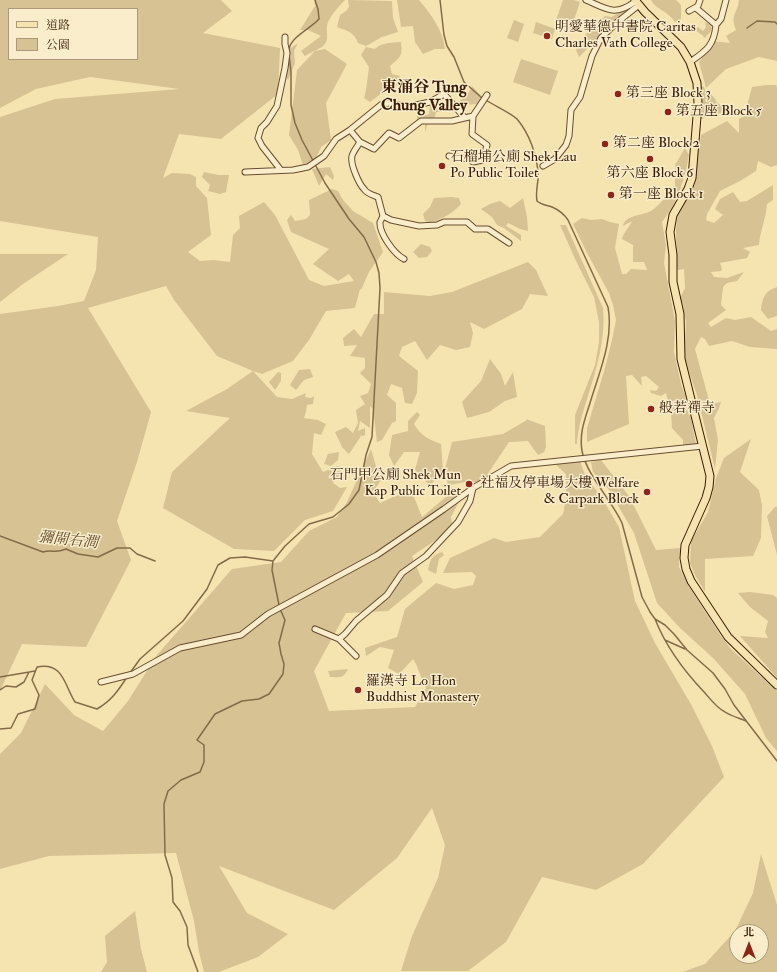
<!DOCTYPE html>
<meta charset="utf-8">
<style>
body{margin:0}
#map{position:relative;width:777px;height:972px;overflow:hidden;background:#f6e4b0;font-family:"IM FELL Double Pica","Noto Serif TC",serif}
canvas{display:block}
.legend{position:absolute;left:8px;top:8px;width:130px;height:52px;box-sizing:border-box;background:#f9edcc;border:1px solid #ac997c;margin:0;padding:5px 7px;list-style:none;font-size:12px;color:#391b04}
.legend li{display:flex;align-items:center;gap:8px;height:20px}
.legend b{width:20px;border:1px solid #ac997c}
.north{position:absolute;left:729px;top:924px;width:40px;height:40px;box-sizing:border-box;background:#f9edcc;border:1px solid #ac997c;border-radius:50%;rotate:0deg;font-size:11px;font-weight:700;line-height:16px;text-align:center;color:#391b04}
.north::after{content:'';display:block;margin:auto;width:14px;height:18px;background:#8f2418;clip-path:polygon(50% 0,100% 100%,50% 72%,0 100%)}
</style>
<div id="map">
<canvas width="777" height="972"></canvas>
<ul class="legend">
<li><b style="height:5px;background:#f6e4b0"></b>道路</li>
<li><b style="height:11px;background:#d6c293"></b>公園</li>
</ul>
<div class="north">北</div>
</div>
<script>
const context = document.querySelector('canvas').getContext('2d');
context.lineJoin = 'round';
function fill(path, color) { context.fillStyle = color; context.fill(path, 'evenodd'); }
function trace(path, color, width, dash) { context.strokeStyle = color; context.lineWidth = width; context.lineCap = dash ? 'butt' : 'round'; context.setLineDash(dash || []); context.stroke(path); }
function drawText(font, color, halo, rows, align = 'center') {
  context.font = font + ' "IM FELL Double Pica","Noto Serif TC",serif'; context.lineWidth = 3; context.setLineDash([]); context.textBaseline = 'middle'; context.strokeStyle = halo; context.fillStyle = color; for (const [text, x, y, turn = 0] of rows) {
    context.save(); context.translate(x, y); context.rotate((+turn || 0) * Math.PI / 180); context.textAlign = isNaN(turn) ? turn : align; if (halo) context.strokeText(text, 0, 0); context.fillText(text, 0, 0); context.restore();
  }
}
fill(new Path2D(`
 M0,0H221L232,11L203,33L280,48L278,94L221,139L179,134L163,178L172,173L190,174L196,177V186L207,198L211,235L188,252L200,261L214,260L230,262L233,235L240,228L239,216L264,202L275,215L309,280L324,286L354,281L349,274L338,281L313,264L329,249L291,232L287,220L291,215L295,221L306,219L310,215L309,200L332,189L338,191L343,200L353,211L373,223L383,252L369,272L361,290L360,289L355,308L326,311L309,340L293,361L262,374L253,371L277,397L292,399L306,393L305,397L311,398L314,396L313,404L307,405L306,412L304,418L318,420L326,424L321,435L314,433L312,454L323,472L338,466L342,473L333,483L340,488L347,487L333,511L305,520L274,551L234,549L163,508L172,472L230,418L186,411L227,389L253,371L217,356L174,300L166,286L88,308L151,412L137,462L117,521L131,560L86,647L22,644L0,691V314L58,306L84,301L96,270L98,237L0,221V117L55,99L179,89L90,77L36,89L0,108ZM9,9H137V59H9Z
 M314,0H345C339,6 328,18 327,26C326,34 330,41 322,47C319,49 310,53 305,56L301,51L321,36L308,30H300L315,6Z
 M348,0L392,1L393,18L398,32L382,37L366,46L358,43C354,32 348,31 337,27L340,15L346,11L349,7Z
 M397,0H419C431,14 443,30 445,49H435L423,54L415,42L413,26L401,27Z
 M563,0H574L580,2L571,29L555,23Z
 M651,0H676L681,5V19L675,22C668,11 655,9 651,0Z
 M739,0H777V61L759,57L726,69L706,88L699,62L706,53L711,41L730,43L726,36L736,30C730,14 737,15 739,0Z
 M624,9L625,11L619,19L605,31L579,57L576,50L586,34L605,16L612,17Z
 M514,20L524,24L518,42L507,38Z
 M536,22L555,29L552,39L533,33Z
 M705,22L711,25L712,30L705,38C702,34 699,34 695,29L698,27L703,31L706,27Z
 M401,42C403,57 400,57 390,66L392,74L400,76L394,92L390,87L370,102L364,98L366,90L369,67L361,55L366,47L375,49C382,42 392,43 401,42Z
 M298,43L294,51L295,63L288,80L286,77L284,53Z
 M325,49L347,64L326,103L331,140L321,147L316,158L303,165L298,150L289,135L297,70L315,51Z
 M521,59L558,71L550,95L513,82Z
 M766,85H776L777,87V165L771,167L758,161L756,171L740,181L720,191L707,214L706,220L714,223L723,215L715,209L720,199L733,192L740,202L747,201L773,185V200L767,204C766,219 760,231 759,245L743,248L750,252L747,258L720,263L722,269L721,271L711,272L714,277L727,278L744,272L737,281L727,283L723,287L721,305L726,310L708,323L711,327L726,318L735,320L751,317L771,331L777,329V349L750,347L732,341L709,346L705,339L701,337L695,349L710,404L721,402L719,408L714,418L718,440L715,469L697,395L684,358L686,322L683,305L680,298L685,288L684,269L678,270L677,266L676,230L678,212L694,178L701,135L727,121L739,133V119L749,113L747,106L752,87Z
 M472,86L483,98L477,104L464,105L463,110L451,106C460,101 468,96 472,86Z
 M703,86C706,94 714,93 717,103L733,109L701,119L698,116L704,107L700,105V88Z
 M435,103L443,104L448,111L436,112L435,117L428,123L425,132V124L417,120V111C421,115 424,116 429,114L430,105Z
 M685,148L689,155C684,181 679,200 662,222L666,245L664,263L675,321L674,352L681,384L685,395L688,412L691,418L696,444L683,446V440L672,428L671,413L666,393L661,396L651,393L650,390L656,391L659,387L646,376L641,377L642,386L632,375L626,376L629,424L587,442V428L605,368L613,336L616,320L613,305L609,293L587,253L573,224L582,218L591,220L602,219L610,222L619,224L615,248L622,274H626L631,269L647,270L644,262H633V245L622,239C624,231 629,228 632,221L623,226C625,215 641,216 651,211C660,205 668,194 675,186V165Z
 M330,167L334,176L333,180L326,174L319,186L312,169Z
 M204,172L218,175H229L226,192L220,194L208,191L210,185L202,177Z
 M451,197L459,198L461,204C453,213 442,219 431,223L425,221L423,214L430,207L434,198Z
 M523,198L527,217L528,231L520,229L508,223L506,226L521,235V241L504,228L497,225L492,217L481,209L490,204L500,201L510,208Z
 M560,225H566L603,308C606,338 597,367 588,396C583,412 578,427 577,444H575V415L595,365L599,342V322L594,297L576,261Z
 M421,244L430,247L432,251L427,257L419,258L413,252Z
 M0,254H68L23,284L0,302Z
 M528,262L536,270L548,296L530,294L522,309L484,329L470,322L473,333L470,347L456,350L440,345L427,360L415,341L402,347L399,356L418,371L417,393L412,404L405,403L402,388L391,384L387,395L396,403V421L392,423L382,440L377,442L373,409L370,406V428L360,421L358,431L365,428V435L363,436L359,435L361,436L349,454L342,447L335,432L346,427L353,433L358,423L356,410L365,404L360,396L368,393L371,384L360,373L365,368V358L350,356L357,345L344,346L343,338L354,329L361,337L374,314H384V292L430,296L452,292Z
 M777,287V316L768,319L761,310C762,298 765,291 777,287Z
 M490,359L501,374L505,386L513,372L517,397L505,401L489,412L467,418L462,402L481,381Z
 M310,369L313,377L304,380L296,390L290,385L299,370Z
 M278,372L281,373V381L275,390L269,382Z
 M417,412L420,415L414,424C421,436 428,439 441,444L443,470L430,486L415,470L420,452H404L394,466L389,455L392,435L408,431V421Z
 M526,419L545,426L546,447L544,452L538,455L528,441L509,442L481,484L472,481L448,485L445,469L452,442L503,434L527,420Z
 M751,439L740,472L759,490L762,505L761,538L753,556L705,559V592L695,575L690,563L691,541L708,512L716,478L724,458Z
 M371,449L377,470L389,472L381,480L373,492L380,503L393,497L407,492L414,497L422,517L447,496L450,488H459L460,500L451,517L452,524L442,536L412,556L423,582L388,611L346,613L314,671L329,711L415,707L426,689L416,664L413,659L399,674L388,668L394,650L380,647L366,656L365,648L397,637L405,609L436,583L454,589L473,585L476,576L472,572L443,573L450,558L494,538L506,542L540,537L563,514L566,499V474L554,463L580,461L585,475L602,498L619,527L635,601L655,643L692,706L712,746L724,777L643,864L596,890L542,877L506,942L468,971H401L412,936L438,878L445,845L432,808L397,858L334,910L219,866L247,913L288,934L258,957L219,972H204L199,952L194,921L176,853L49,856L0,869V754L21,733L45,684L74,715L103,731L128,701L157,655L232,569L281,562L309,531L337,517L347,502Z
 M339,452L338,460L331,466L324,464L328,454Z
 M601,460L629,496L656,550L680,548L679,567L689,587L721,636L731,649L777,691V751L766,738L745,694L713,658L680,628L657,603L634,533L609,490L593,472L591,462Z
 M775,507H777V555L767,516Z
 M442,552L444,555L439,559L436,574L428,570C430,561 431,555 442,552Z
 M750,592L773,595L777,598V678L740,636L768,638L765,632L768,621L750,607L738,593Z
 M348,669C343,679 340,677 330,677L328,671Z
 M761,854L777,905V972H682L705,964L735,931L753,893ZM737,932H761V956H737Z
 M135,911L141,949L147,972H101L107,962L105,936Z`), '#d6c293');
trace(new Path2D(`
 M440,0L444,35L447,46L454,57L464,82L482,98
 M747,28L757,21L775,22L777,24
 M289,49C292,36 310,29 319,19L318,9L315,0
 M486,100C493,105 511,113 517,119C529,133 537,155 538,173C539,182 535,191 537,201C541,205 547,205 552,207C559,210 564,214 568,220L608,307C614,339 599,373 590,403C585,419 579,433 582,451C587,476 611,499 622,523L642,597L650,612L655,619L665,625L674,634L687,650L713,673L725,689L734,705L777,761
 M0,536L43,552C53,549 54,554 66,549L78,554L98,557L117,548H130L137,554L155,561
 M279,605L272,570L273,561L285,546L309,524L333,517L349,504L359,490L366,455L372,437L380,288L379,273L376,262L364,237L349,219L325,183L302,140L295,123L291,105V72L289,55
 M655,619C666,647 684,671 705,693C711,700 717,708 725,712C731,716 739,718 746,721
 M665,640L685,649
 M130,673L140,659L183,621L207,589L218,565L230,558L245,557L273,561
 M0,677L35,671
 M0,690L6,686L16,687L24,682L29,672
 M0,729L11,728L18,714L35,709L39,695L32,680L37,667C64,662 64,685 75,702L97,709C111,701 118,691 127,677
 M198,972L188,945L187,927L180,911L173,902L172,878L165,855L164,804L168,791L181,780L200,772L204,762V745L197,740L215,714L242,701L259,699L269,694L283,674L284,664L281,654L279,643L285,620L280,609`), '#846b48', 1.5);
const minor = new Path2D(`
 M586,0C607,9 615,17 636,1
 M689,11L698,6L700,0
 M716,25L721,19L726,0
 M690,62C706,51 714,46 716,25L696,8
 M350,130L360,142L374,149L389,133L399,138L421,121H452L473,116
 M360,142C357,147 353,152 352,156C350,164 359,184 364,189C367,194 373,195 378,197L383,216C382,218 381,220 380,222C379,233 394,254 404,259
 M449,156L469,159L473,162L483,160L487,145L472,134L473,116L487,95
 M543,166L555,159L566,145L569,136L571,110L580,97L592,56L601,38L615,24L639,5
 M280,169L262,146L258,138L261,128L267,122L277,106L285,68L287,53L285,44V37
 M245,172L293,170L308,167L324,156L336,139L350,130L382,104L390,103L400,105L412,106L430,102L444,94L464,117
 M383,216L391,220L419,226L437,225L444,222H467L475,229H488L509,243
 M315,629L339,639
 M356,656L339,639L345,634L356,621L387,595L402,573L426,556L458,522L470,501L473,488
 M101,682L133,674L180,648L241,635L268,614L377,555L444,509L473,488L511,466L703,446`);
const major = new Path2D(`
 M635,0L645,12L681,47L690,62L697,83L698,104L692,178L688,189L673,215L670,232L673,255V282L680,314L681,359L710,476L709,487L706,498L685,545L684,558L686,569L691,581L728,637L777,685`);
trace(minor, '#684d2f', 7);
trace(major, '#391b04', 9);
trace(minor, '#f9edcc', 5);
trace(major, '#f6e4b0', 7);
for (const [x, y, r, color] of [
 [547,36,4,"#8f2418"],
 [618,94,4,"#8f2418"],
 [668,112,4,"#8f2418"],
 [605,144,4,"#8f2418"],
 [650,159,4,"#8f2418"],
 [442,166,4,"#8f2418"],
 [611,195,4,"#8f2418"],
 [651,409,4,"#8f2418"],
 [469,484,4,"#8f2418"],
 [647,492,4,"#8f2418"],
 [358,690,4,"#8f2418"]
]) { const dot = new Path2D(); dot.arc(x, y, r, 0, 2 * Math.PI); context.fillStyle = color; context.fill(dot); trace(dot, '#f9edcc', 1.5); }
drawText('14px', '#391b04', '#f9edcc', [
 ["明愛華德中書院 Caritas",555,28],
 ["Charles Vath College",555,44],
 ["第三座 Block 3",626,94],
 ["第五座 Block 5",676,112],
 ["第二座 Block 2",613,144],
 ["石榴埔公廁 Shek Lau",450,158],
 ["Po Public Toilet",450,174],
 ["第六座 Block 6",650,174,"center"],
 ["第一座 Block 1",619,195],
 ["般若禪寺",659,409],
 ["石門甲公廁 Shek Mun",461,476,"right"],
 ["Kap Public Toilet",461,492,"right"],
 ["社福及停車場大樓 Welfare",639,484,"right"],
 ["& Carpark Block",639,500,"right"],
 ["羅漢寺 Lo Hon",366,682],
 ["Buddhist Monastery",366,698]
], 'left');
drawText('italic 15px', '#654a2c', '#f9edcc', [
 ["彌閘右澗",68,541,6]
]);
drawText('bold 16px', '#391b04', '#f9edcc', [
 ["東涌谷 Tung",424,89],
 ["Chung Valley",424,107]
]);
</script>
